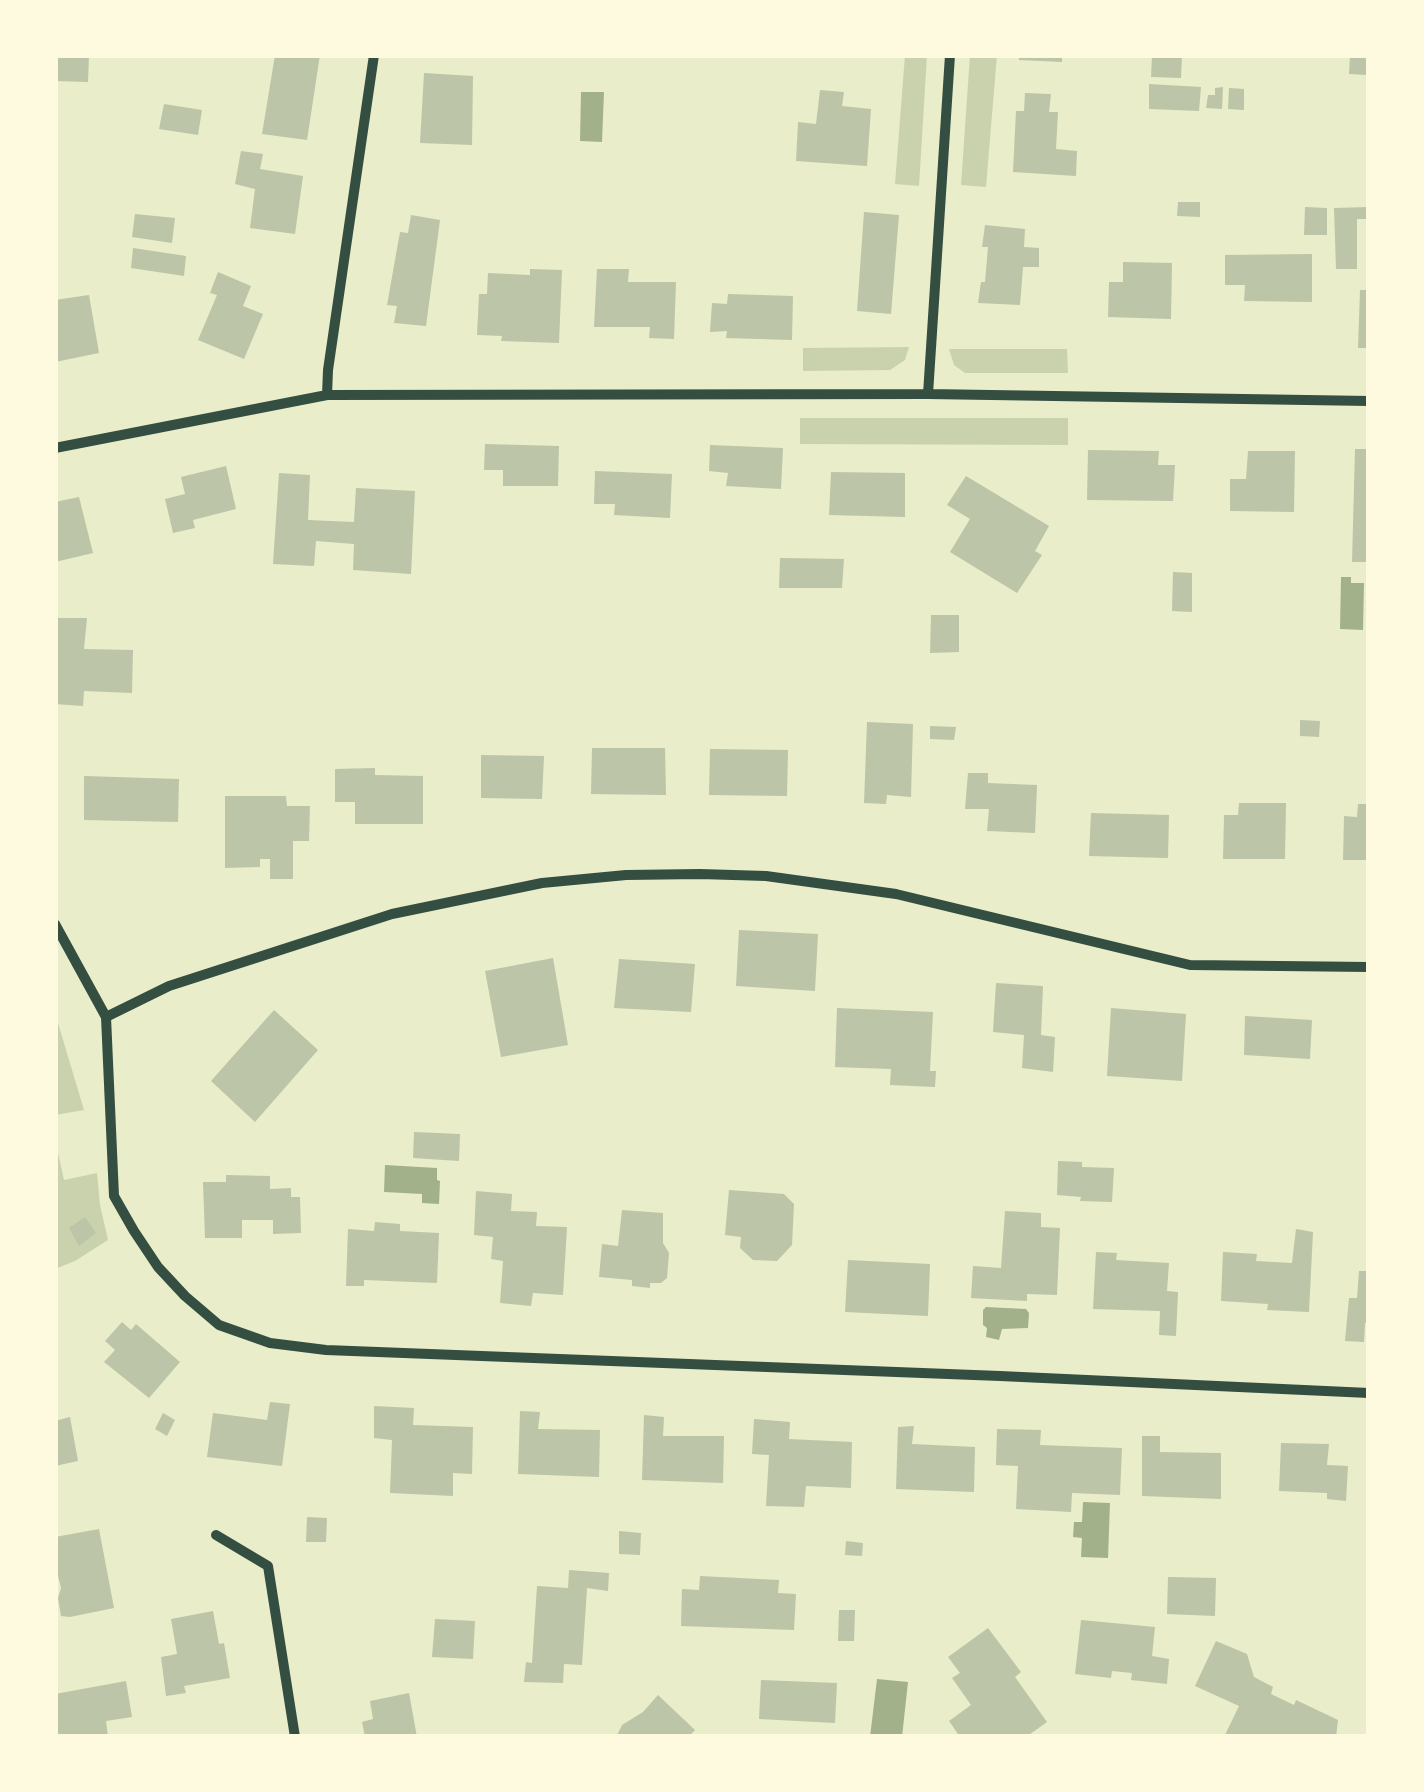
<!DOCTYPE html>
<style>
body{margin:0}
#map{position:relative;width:1424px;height:1792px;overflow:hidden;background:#e9edc9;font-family:"Roboto Condensed",sans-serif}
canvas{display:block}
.frame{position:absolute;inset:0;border:58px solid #fefae0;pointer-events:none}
</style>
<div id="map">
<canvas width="1424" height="1792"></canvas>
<div class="frame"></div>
</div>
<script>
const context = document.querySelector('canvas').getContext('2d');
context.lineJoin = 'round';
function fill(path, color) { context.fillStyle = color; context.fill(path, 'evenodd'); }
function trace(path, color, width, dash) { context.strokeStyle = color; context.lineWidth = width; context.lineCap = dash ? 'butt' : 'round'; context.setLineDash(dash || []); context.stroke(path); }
fill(new Path2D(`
 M905,55H927L919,186L895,184Z
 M970,55H997L986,187L961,185Z
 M909,347L905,360L890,370L803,371V348Z
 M949,349H1067L1068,373H965L954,365Z
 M800,418H1068V445L800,444Z
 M55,1013L84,1110L55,1115Z
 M55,1139L64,1180L97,1173L100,1205L108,1240L75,1261L55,1269Z`), '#cad2ad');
fill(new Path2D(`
 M581,92H604L602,142L580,141Z
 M1341,577H1351V583H1364L1363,630L1340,629Z
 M385,1165L437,1168V1180L440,1181L439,1204L422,1203V1194L384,1192Z
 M986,1307L1026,1309L1029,1313L1028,1328L1002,1329L999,1340L986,1337L987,1328L983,1325V1310Z
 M1083,1502L1110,1503L1108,1558L1081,1557L1082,1538L1073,1537L1074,1522H1082Z
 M877,1679L908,1682L902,1737H870Z`), '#a3b18a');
fill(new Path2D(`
 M55,55H89L88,82L55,81Z
 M275,55H320L307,140L262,134Z
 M1019,55H1062V62L1019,60Z
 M1152,55H1182L1181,78L1151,77Z
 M1350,55H1369L1368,75L1349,74Z
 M424,73L473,76L472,145L420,143Z
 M1149,84L1201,87L1199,111L1149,109Z
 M1223,87L1222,109L1206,108L1208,95H1215V88Z
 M1229,88L1244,89V110L1228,109Z
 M820,90L844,92L842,106L871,109L867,166L796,161L798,122L816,124Z
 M1025,93L1051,94L1049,112H1058L1056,149L1077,151L1076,176L1013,172L1016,111H1024Z
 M164,104L202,110L198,135L159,129Z
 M241,151L263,154L260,169L303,176L295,234L250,228L255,189L235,184Z
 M1178,202H1200V217L1177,216Z
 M1305,207L1327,208V235H1304Z
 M1369,207V219H1357V269H1336L1334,208Z
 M864,212L899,215L891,314L857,311Z
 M135,214L175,218L172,243L132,237Z
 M411,215L440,220L426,326L394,323L397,306L387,305L400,232L408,233Z
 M985,225L1025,229L1024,247L1039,248V267H1023L1020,305L978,303L981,282H985L988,247H982Z
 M133,248L186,256L184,276L131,268Z
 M1312,254V302L1244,301L1245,285H1225V255Z
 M1123,262L1172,263L1171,319L1108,317L1109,282H1123Z
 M530,269L562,270L559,343L501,341L502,336L477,335L479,294H487L488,273L530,275Z
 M597,269H629L628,282H676L674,339L649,338L650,327H594Z
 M218,272L251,286L243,306L263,314L244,359L198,340L217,295L210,293Z
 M1360,290H1369V348H1358Z
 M728,294L793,296L792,340L726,338L727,331L710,332L712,303L727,304Z
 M89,295L99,353L55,362V300Z
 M485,444L559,446L558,486H503V470H484Z
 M710,445L783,448L781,489L726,486L728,473L709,471Z
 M1355,449H1369V562H1352Z
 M1088,450L1159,451L1158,465H1175L1173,501L1087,500Z
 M1248,451H1295L1294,512L1230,511V479H1246Z
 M226,466L236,509L193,520L195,528L173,533L165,499L185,494L181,477Z
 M595,471L672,474L670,518L614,515L615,504H594Z
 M831,472L905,473V517L829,515Z
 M279,473L310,475L308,520L354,522L356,488L415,491L411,574L353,570L354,544L316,541L314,566L273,564Z
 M966,476L1049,526L1035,551L1042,555L1017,593L950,552L970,519L947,505Z
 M79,497L93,553L55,562V502Z
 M780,558L844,559L842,588H779Z
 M1173,572L1192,573V612L1172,611Z
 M931,615H959V652L930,653Z
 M55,618H87L84,649L133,650L132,693L84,691L83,706L55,704Z
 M1300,720L1320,721L1319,737L1300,736Z
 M867,722L913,724L911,797L887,795L886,804L864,803Z
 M930,726L956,727L954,740L930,739Z
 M592,748H665L666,795L591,794Z
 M710,749L788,750L787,796L709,795Z
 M481,755L544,756L542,799L481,798Z
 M375,768V775L423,776V824H355V802H335V769Z
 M968,773H988V783L1037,785L1035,833L987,831L989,809H965Z
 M84,776L179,779L178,822L84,820Z
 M225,796H286L287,806H310L309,841H293V879H270V859H260V867L225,868Z
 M1239,803H1286L1285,859H1223L1224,815H1238Z
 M1358,804H1369V860H1343L1344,816L1357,817Z
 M1091,813L1169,815L1168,858L1089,856Z
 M739,930L818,934L815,991L736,986Z
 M553,958L568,1045L501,1057L485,971Z
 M619,959L695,964L691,1012L614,1008Z
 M996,983L1043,986L1041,1035L1055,1037L1053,1072L1022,1068L1024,1035L993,1032Z
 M837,1008L933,1012L930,1071H936L935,1087L890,1085L891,1069L835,1067Z
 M1111,1008L1186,1014L1182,1081L1107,1076Z
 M274,1010L318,1050L255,1122L211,1081Z
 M1245,1016L1312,1020L1310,1059L1244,1055Z
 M414,1132L460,1134L459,1161L413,1158Z
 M1058,1161L1082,1162V1167L1114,1168L1112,1202L1080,1201L1081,1197L1057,1195Z
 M226,1175L270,1176V1189L291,1188V1197H300L301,1233L273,1234V1220H242V1238H205L203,1182H226Z
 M729,1190L784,1194L794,1204L792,1245L777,1261L753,1260L740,1248L741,1237L725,1235Z
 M476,1191L512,1194L511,1211L537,1212L536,1226L567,1227L563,1295L533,1293L531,1306L500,1303L503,1261L491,1259L493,1237L474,1235Z
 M622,1210L663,1213V1243L669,1253L667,1278L661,1283H650V1288L632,1286V1280L599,1277L602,1244L618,1246Z
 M1005,1211L1041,1213V1227L1060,1228L1057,1295L1027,1294V1301L971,1298L973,1266L1001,1268Z
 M85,1217L96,1233L79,1246L69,1228Z
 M375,1222L400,1224V1231L439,1233L437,1283L364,1280V1286H346L348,1229L374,1231Z
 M1296,1229L1313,1232L1309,1312L1267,1310L1268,1304L1221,1301L1223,1252L1257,1254L1256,1261L1292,1263Z
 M1096,1252L1117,1253L1116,1260L1169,1263L1167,1291L1178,1292L1176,1336L1159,1335L1160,1311L1093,1309Z
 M848,1260L930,1264L928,1316L845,1312Z
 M1359,1271H1369V1323H1365L1364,1342L1345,1341L1349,1298H1357Z
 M122,1322L131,1330L136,1324L180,1362L149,1398L104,1362L115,1350L105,1341Z
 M270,1402L290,1404L282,1466L207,1457L213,1413L267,1420Z
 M374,1406L414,1408L413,1425L473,1427L472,1474L453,1473V1496L390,1493L392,1440L374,1438Z
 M520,1411L540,1412L538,1429L600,1430L599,1477L518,1474Z
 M163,1413L175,1420L167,1436L155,1429Z
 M644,1415L664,1417L663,1436H724L723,1483L642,1480Z
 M70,1417L78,1461L55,1466V1421Z
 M754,1419L790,1422L789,1439L852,1442L851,1488L806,1486L804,1507L766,1506L769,1455L752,1454Z
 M914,1426L912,1444L975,1447L974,1492L896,1489L898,1427Z
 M997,1429L1041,1430L1040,1445L1122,1448L1120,1495L1072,1493L1071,1512L1016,1509L1018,1466L996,1465Z
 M1142,1436H1160V1452L1221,1453V1499L1142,1496Z
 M1281,1443L1329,1444L1327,1465L1348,1466L1346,1501L1327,1499V1493L1279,1491Z
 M307,1517L327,1518L326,1542H306Z
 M99,1529L114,1608L70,1617L61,1616L58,1598L61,1588L55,1563V1537Z
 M619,1531L641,1533L640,1555L619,1554Z
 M846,1541L863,1543L862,1556L845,1555Z
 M569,1570L609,1573L608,1591L587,1588L582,1665L564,1664L563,1683L524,1682L526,1662L532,1663L537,1586L568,1588Z
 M700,1576L779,1580L778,1593L796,1594L794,1630L681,1626L682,1589L699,1590Z
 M1168,1577L1216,1578L1215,1616L1167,1614Z
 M839,1610H855L854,1641H838Z
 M213,1611L219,1644L224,1643L230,1678L184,1686L186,1693L166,1696L161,1657L177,1654L171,1619Z
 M435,1619L475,1621L473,1659L432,1657Z
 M1081,1620L1155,1627L1152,1656L1169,1659L1167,1684L1131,1680L1132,1673L1112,1671L1111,1678L1075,1674Z
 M988,1628L1021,1672L1015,1677L1047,1722L1026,1737H960L949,1721L971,1705L952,1678L960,1673L948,1657Z
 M1216,1641L1247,1654L1254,1677L1273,1687L1271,1694L1294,1705L1296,1700L1338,1720L1336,1737H1224L1239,1706L1195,1686Z
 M761,1680L837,1683L835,1723L759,1719Z
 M126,1681L132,1717L106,1721L108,1737H55V1694Z
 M409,1693L417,1737H365L362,1722L373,1719L370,1701Z
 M658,1695L695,1730L688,1737H616L622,1725L643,1712Z`), '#bcc5a7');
trace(new Path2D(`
 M928,394L950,55
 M327,395L328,370L374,55
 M55,448L327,395L928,394L1369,401
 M55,924L106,1017L114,1196L134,1231L158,1267L185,1296L219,1325L270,1343L326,1350L1000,1376L1369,1393
 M106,1017L169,986L392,914L542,883L626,875L700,874L766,876L896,894L1190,965L1369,967
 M216,1535L268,1566L295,1737`), '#344e41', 10);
</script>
